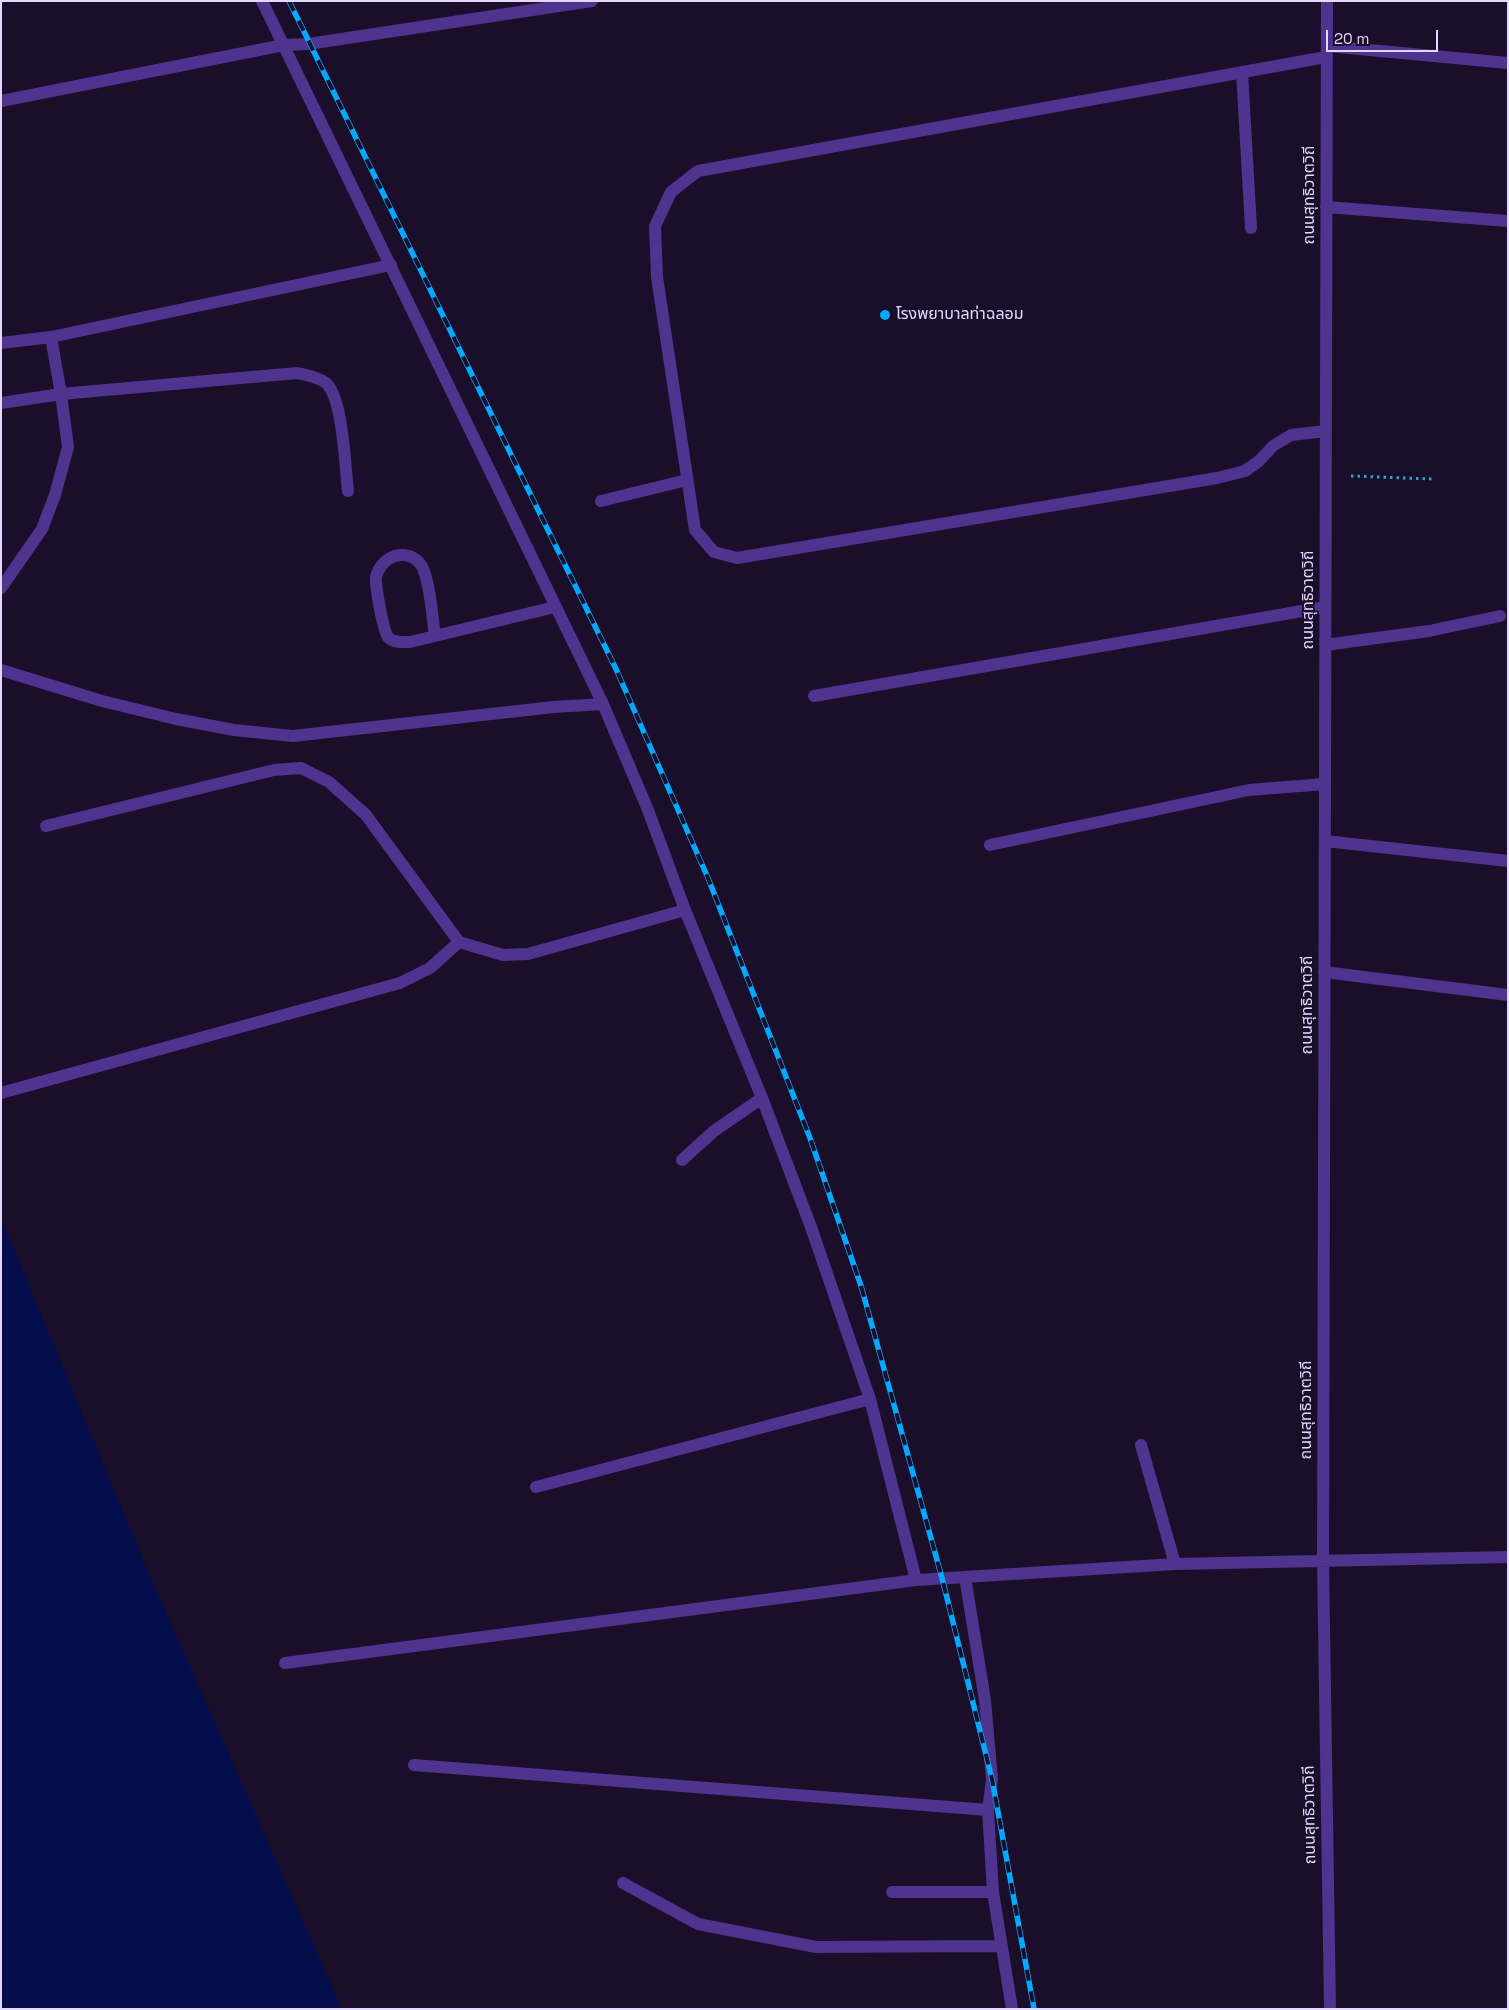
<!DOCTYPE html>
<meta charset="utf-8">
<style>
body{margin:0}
#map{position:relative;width:1509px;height:2010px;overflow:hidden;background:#1a0e2a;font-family:"Space Grotesk",sans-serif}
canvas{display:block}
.frame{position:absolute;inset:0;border:2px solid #e5d7ff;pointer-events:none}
.scale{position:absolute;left:1326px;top:30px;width:112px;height:22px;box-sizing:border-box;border:2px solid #e5d7ff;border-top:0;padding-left:6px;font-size:15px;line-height:18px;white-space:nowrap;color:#e5d7ff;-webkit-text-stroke:4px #1a0e2a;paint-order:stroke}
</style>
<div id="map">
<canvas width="1509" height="2010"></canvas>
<div class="frame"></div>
<div class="scale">20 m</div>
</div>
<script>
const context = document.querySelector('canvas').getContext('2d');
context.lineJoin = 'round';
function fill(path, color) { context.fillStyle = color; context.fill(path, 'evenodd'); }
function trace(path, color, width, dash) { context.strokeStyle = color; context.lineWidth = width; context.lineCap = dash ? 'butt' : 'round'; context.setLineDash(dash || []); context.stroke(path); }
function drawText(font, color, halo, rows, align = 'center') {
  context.font = font + ' "Space Grotesk","Noto Sans Thai",sans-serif'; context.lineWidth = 4; context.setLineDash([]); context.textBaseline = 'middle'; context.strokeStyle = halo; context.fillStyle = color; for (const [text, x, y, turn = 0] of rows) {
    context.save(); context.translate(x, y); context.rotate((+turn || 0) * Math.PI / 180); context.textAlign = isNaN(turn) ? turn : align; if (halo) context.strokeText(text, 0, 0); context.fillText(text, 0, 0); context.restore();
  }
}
fill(new Path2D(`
 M1,1218L152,1581L342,2009H1Z`), '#050e4c');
trace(new Path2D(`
 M1351,476L1433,479`), '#24a8c6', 3, [2.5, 4]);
trace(new Path2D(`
 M262,1L603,704L648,810L685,910L762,1098L811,1227L870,1399L916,1580
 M1327,1L1323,1561L1330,2009
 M1327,46L1508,63
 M1242,72L1251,228
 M1,101L284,45L308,44L592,1
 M1326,207L1508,221
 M1,343L51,337L391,265
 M1,403L61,394L51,337
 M1326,431L1291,435L1273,446L1259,461L1245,471L1217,478L737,558L714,552L695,530L657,277L655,226L671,192L698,171L1326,57
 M601,501L687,480
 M1,588L42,529L55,495L68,447L61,394L297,373C306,375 318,377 326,383C343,398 345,467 348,491
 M435,636C432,615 431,591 424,571C415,546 382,552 376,577C375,585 383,630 388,637C393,643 403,642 410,642L555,607
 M1325,645L1429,631L1500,616
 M1,670L102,701L176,719L234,730L293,736L554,707L603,704
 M814,696L1325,607
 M46,826L274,770L301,768L329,782L366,815L459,942L503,955L528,954L685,910
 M1325,841L1508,861
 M990,845L1249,790L1325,784
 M1324,972L1508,995
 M1,1093L400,983L430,968L459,942
 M682,1160L714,1131L762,1098
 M1141,1445L1175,1564
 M536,1487L870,1399
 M965,1577L985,1700L992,1779L988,1810L993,1892L1012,2009
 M285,1663L916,1580L1175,1564L1508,1557
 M414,1765L988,1810
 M623,1883L698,1924L816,1947L1001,1946
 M892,1892H993`), '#4e348e', 12);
const rail = new Path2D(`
 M289,1L616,669L708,878L810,1138L861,1286L942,1578L992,1779L1034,2009`);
trace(rail, '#03a8ff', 5.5);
trace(rail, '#1a0e2a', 4, [11]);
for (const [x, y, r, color] of [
 [885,315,6,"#03a8ff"]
]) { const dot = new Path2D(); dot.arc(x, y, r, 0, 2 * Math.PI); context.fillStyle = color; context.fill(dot); trace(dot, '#1a0e2a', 2); }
drawText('16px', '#e5d7ff', '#1a0e2a', [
 ["ถนนสุทธิวาตวิถี",1310,195,-90],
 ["ถนนสุทธิวาตวิถี",1309,600,-90],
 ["ถนนสุทธิวาตวิถี",1308,1005,-90],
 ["ถนนสุทธิวาตวิถี",1307,1410,-90],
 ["ถนนสุทธิวาตวิถี",1310,1815,-91]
]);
drawText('16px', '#e5d7ff', '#1a0e2a', [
 ["โรงพยาบาลท่าฉลอม",896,315]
], 'left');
</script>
